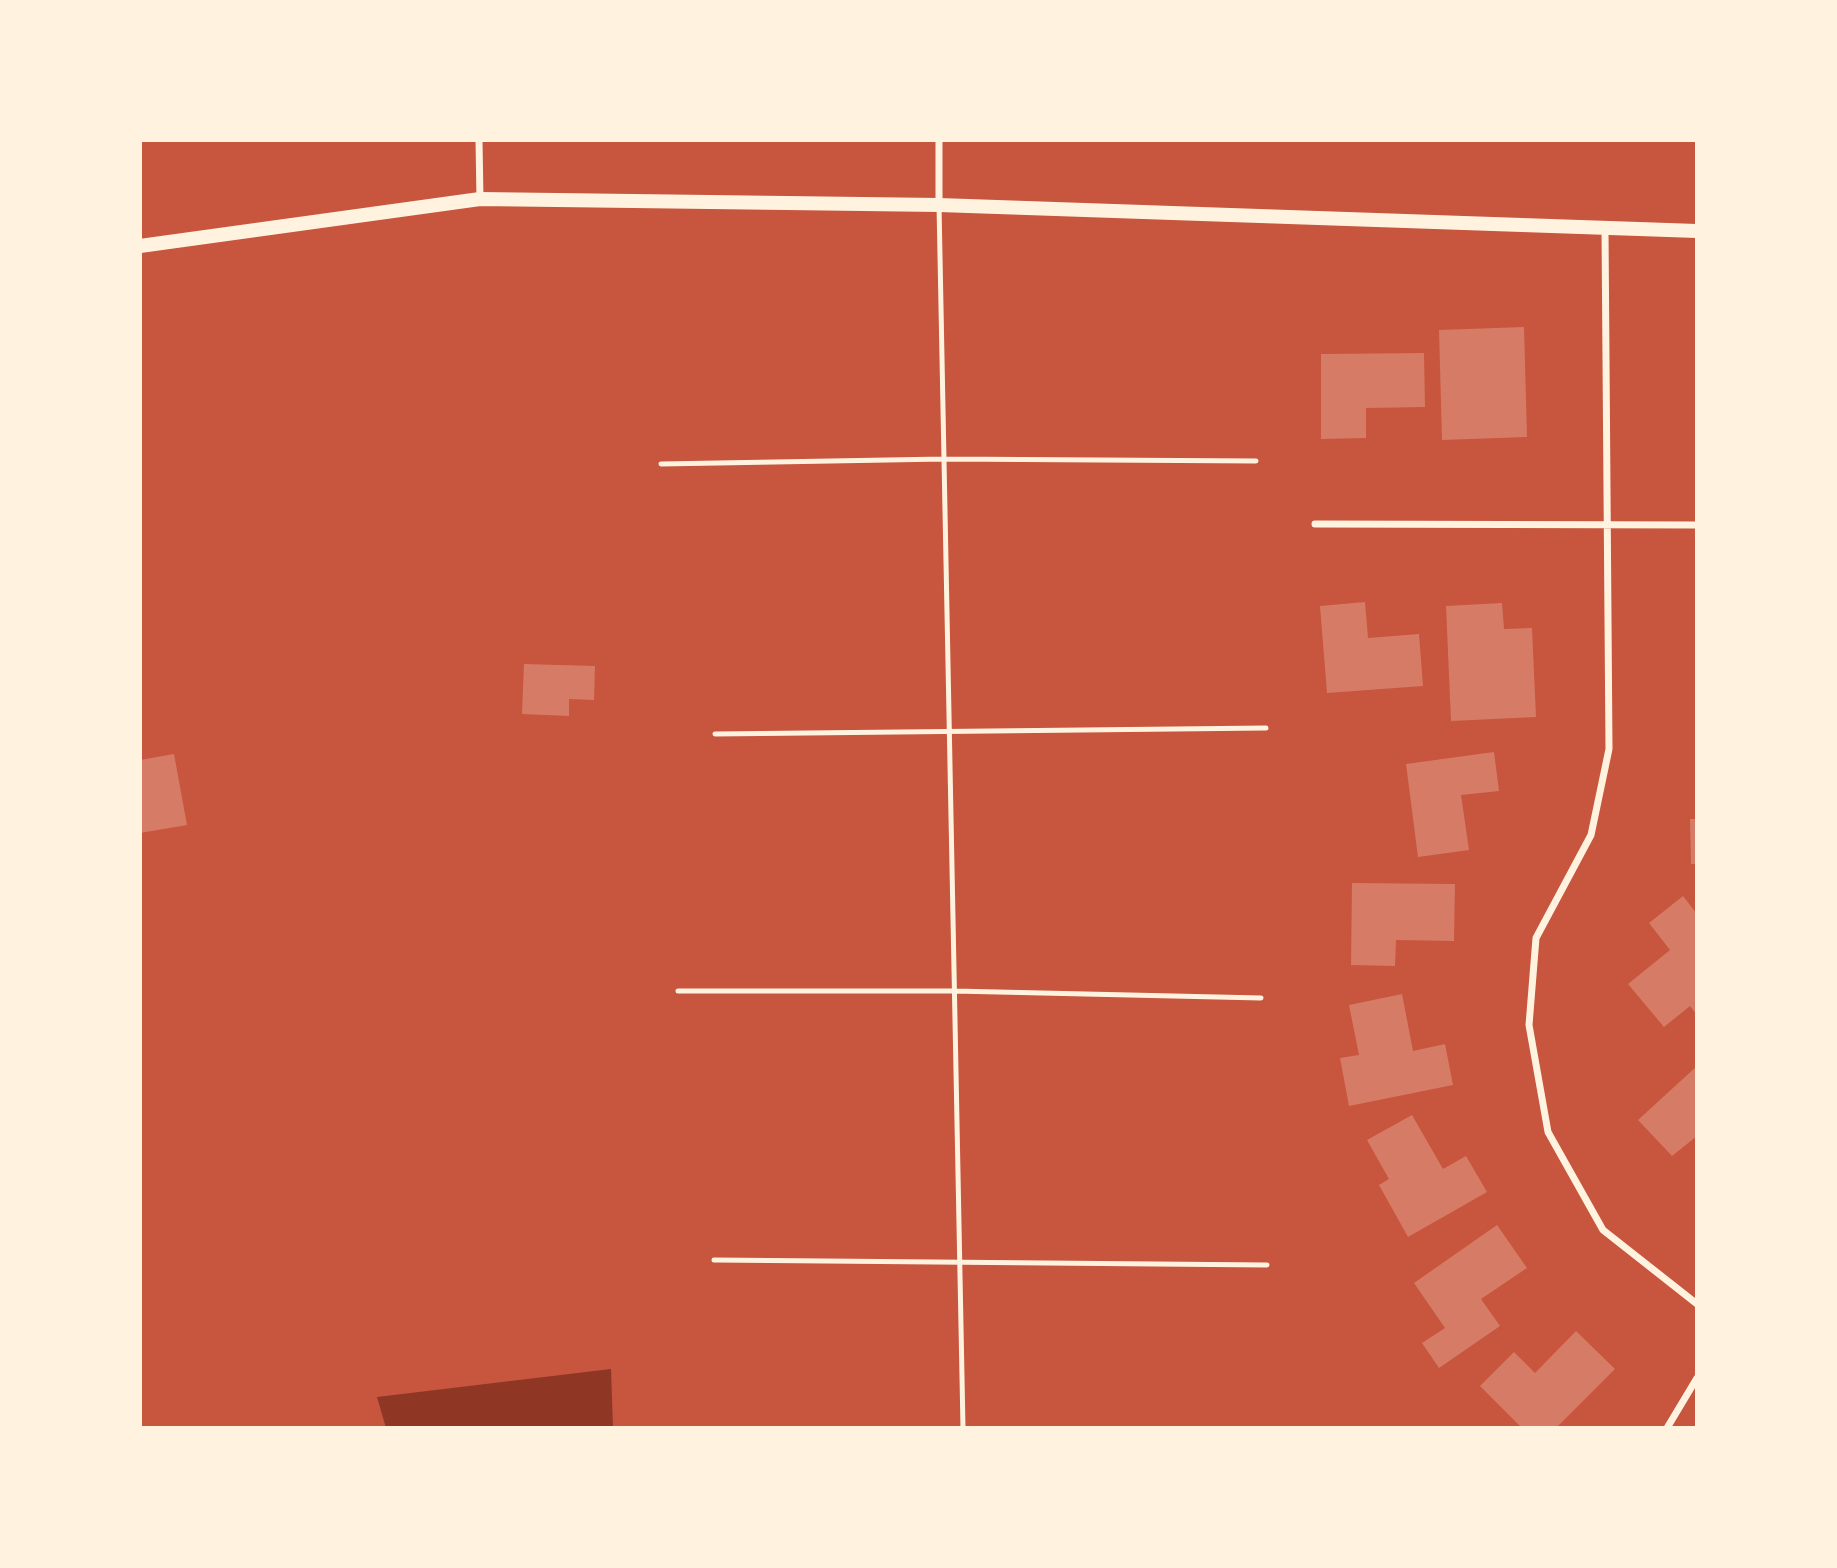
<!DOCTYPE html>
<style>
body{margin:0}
#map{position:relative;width:1837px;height:1568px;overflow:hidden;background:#c8553d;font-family:Commissioner,sans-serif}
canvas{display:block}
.frame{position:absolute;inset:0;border:142px solid #fff3e0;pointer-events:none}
</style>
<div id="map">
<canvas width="1837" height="1568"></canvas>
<div class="frame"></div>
</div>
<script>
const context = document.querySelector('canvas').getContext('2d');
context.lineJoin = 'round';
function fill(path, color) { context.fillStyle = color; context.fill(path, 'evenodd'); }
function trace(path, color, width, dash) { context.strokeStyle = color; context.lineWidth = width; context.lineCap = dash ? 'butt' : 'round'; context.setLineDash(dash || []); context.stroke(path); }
fill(new Path2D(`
 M611,1369L613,1428H386L377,1397Z`), '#8f3625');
fill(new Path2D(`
 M1524,327L1527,437L1442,440L1439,330Z
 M1424,353L1425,407L1366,408V438L1321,439V354Z
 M1365,602L1368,638L1419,634L1423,686L1327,693L1320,606Z
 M1502,603L1504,629L1532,628L1536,717L1451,721L1446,606Z
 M524,664L595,666L594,700L569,699V716L522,714Z
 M1494,752L1499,791L1461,795L1469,850L1418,857L1406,764Z
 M174,754L187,825L140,833V760Z
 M1690,819H1697V864H1691Z
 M1352,883L1455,884L1454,941L1396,940L1395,966L1351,965Z
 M1683,896L1697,914V1015L1690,1006L1664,1027L1628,984L1670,950L1649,923Z
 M1402,994L1413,1051L1445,1044L1453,1085L1349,1106L1340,1058L1359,1055L1349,1005Z
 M1697,1066V1136L1672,1156L1638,1120Z
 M1412,1115L1443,1169L1466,1156L1487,1192L1408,1237L1379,1185L1389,1179L1367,1140Z
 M1497,1225L1527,1268L1481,1299L1500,1326L1439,1368L1422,1343L1445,1328L1414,1283Z
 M1576,1331L1615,1369L1556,1428H1522L1480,1386L1514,1352L1535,1373Z`), '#d67c66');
trace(new Path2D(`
 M939,205L963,1428
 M661,464L944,459L1256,461
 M715,734L1266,728
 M678,991H954L1261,998
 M714,1260L1267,1265`), '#fff3e0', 5);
trace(new Path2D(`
 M479,140L480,199
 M939,140V205
 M1605,230L1609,749L1591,835L1536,938L1529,1025L1548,1132L1603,1230L1697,1304
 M1315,524L1697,525
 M1667,1428L1697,1378`), '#fff3e0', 7);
trace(new Path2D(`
 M140,246L480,199L939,205L1697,231`), '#fff3e0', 14);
</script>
